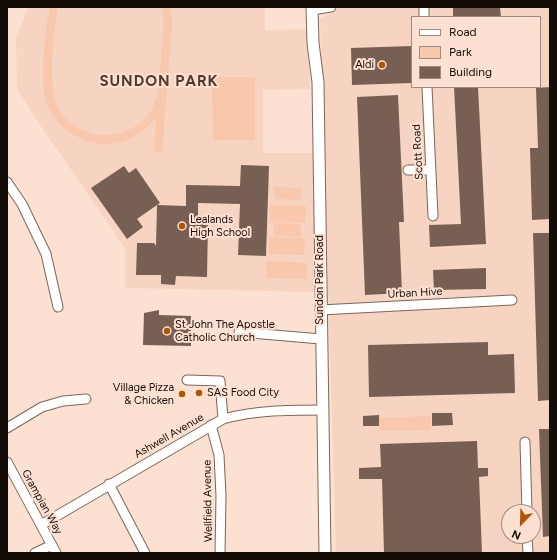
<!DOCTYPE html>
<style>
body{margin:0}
#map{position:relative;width:557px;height:560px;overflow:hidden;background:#fce1d2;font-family:Figtree,sans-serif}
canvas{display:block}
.frame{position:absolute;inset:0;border:8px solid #140c07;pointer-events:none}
.legend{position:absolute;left:411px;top:16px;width:130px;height:72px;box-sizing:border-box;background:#fce1d2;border:1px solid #9f8c81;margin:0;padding:5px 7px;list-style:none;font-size:12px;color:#140c07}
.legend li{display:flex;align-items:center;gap:8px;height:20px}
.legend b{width:20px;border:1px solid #9f8c81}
.north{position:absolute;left:501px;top:504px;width:40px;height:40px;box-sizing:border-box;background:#fce1d2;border:1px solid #9f8c81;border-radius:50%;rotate:203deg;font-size:11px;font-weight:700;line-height:16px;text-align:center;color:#140c07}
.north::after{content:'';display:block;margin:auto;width:14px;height:18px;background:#b25403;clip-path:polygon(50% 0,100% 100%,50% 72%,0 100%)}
</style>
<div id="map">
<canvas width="557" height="560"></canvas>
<div class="frame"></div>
<ul class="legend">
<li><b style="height:5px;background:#fff"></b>Road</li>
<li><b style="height:11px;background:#f8c7ac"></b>Park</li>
<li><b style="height:11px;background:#776053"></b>Building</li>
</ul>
<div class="north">N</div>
</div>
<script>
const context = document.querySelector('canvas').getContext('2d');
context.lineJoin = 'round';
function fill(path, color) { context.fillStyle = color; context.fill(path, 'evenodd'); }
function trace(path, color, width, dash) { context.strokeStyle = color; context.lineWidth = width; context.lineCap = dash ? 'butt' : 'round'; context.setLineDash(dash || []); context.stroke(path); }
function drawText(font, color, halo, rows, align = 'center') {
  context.font = font + ' Figtree,sans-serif'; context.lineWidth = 4; context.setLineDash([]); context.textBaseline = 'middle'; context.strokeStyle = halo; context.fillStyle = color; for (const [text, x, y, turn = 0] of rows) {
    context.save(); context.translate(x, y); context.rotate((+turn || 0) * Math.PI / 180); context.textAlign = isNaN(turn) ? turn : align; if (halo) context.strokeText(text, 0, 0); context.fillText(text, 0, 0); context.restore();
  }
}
fill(new Path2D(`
 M28,7H265V30L308,29L310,89L263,90V153H313L315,292L125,288V248L38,122L17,89L16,39Z
 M342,7H550V553H336L320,19ZM412,17H540V87H412ZM509,512H533V536H509Z`), '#f6d4c1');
fill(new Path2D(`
 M50,7H58C53,28 48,87 57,106C76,143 131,145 152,109C160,93 160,75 161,58C162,41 165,24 162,7H170L172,24L162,153L154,152L156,118C147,127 138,136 125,141C95,151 58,134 47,104C39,82 45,30 50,7Z
 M212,77H255V140H213Z
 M274,187L301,188V200L274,199Z
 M270,205L306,206L305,223L270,222Z
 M274,223L301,224V237L273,236Z
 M269,237L305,238L304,255L269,254Z
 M266,261L307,263V279L266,278Z
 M431,416L430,430L379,431V418Z`), '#f8c7ac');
fill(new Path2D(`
 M453,7H500L501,17H453Z
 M412,46V83L352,85L351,48Z
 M454,87H478L486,244L430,247L429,225L461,224Z
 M550,87V219L532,220L530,148H538L536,88Z
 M398,95L404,222H399L402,293L365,295L357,97Z
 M241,165L269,166L266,256L238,255L240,204L198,203V219H207L208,223L207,277L176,276L175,285L161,284V275H136L137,243H154L156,246L157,205L137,219L143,227L127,239L91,188L124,166L129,173L136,168L160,203L157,205L186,206V185L240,186Z
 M533,233H550V400L538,401Z
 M486,268V289L434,290L433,270Z
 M159,310V315L191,316V346L143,345L144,313Z
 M488,342V355L514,354L515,393L369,397L368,345Z
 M432,413H452L453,425L432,426Z
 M379,415V426H363V416Z
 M539,429H550V536L543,537Z
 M477,441L478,468H488V476L479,477L482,553H384L382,479H359V468L381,467L380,444Z`), '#776053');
const minor = new Path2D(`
 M424,7V17
 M312,10L331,7
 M427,87L433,216
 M408,170H431
 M7,182L22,204L46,254L58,307
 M320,310L512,300
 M239,332L321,339
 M187,380L220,381L223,419
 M211,425L219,455L221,496L220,553
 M7,428L42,407L63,401L86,399
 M525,442L527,512
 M7,462L56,553
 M109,484L145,553
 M41,525L223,419C256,410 289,410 323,410
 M527,536L528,553
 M35,553L52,545`);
const tertiary = new Path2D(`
 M312,7L313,43L318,82L325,553`);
trace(minor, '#7d6659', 11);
trace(tertiary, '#7d6659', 13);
trace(minor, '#fff', 9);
trace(tertiary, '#fff', 11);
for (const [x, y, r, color] of [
 [382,65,4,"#b25403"],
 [182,226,4,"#b25403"],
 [167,331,4,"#b25403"],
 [199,393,4,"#b25403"],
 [182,394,4,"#b25403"]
]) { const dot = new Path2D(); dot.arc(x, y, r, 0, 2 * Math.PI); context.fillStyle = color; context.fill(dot); trace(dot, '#fce1d2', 1.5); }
drawText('11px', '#140c07', '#fce1d2', [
 ["Aldi",374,65,"right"],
 ["Lealands",190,220],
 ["High School",190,233],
 ["St John The Apostle",175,325],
 ["Catholic Church",175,338],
 ["Village Pizza",174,388,"right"],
 ["& Chicken",174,401,"right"],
 ["SAS Food City",207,393]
], 'left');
drawText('11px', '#140c07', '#fce1d2', [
 ["Scott Road",418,152,-93],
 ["Sundon Park Road",320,280,-90],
 ["Urban Hive",415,293,-3],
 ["Ashwell Avenue",169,436,-30],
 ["Wellfield Avenue",208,501,-91],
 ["Grampian Way",42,502,61]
]);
context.letterSpacing = '1px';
drawText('bold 15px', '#503b2f', '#fce1d2', [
 ["SUNDON PARK",159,82]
]);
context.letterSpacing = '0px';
</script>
